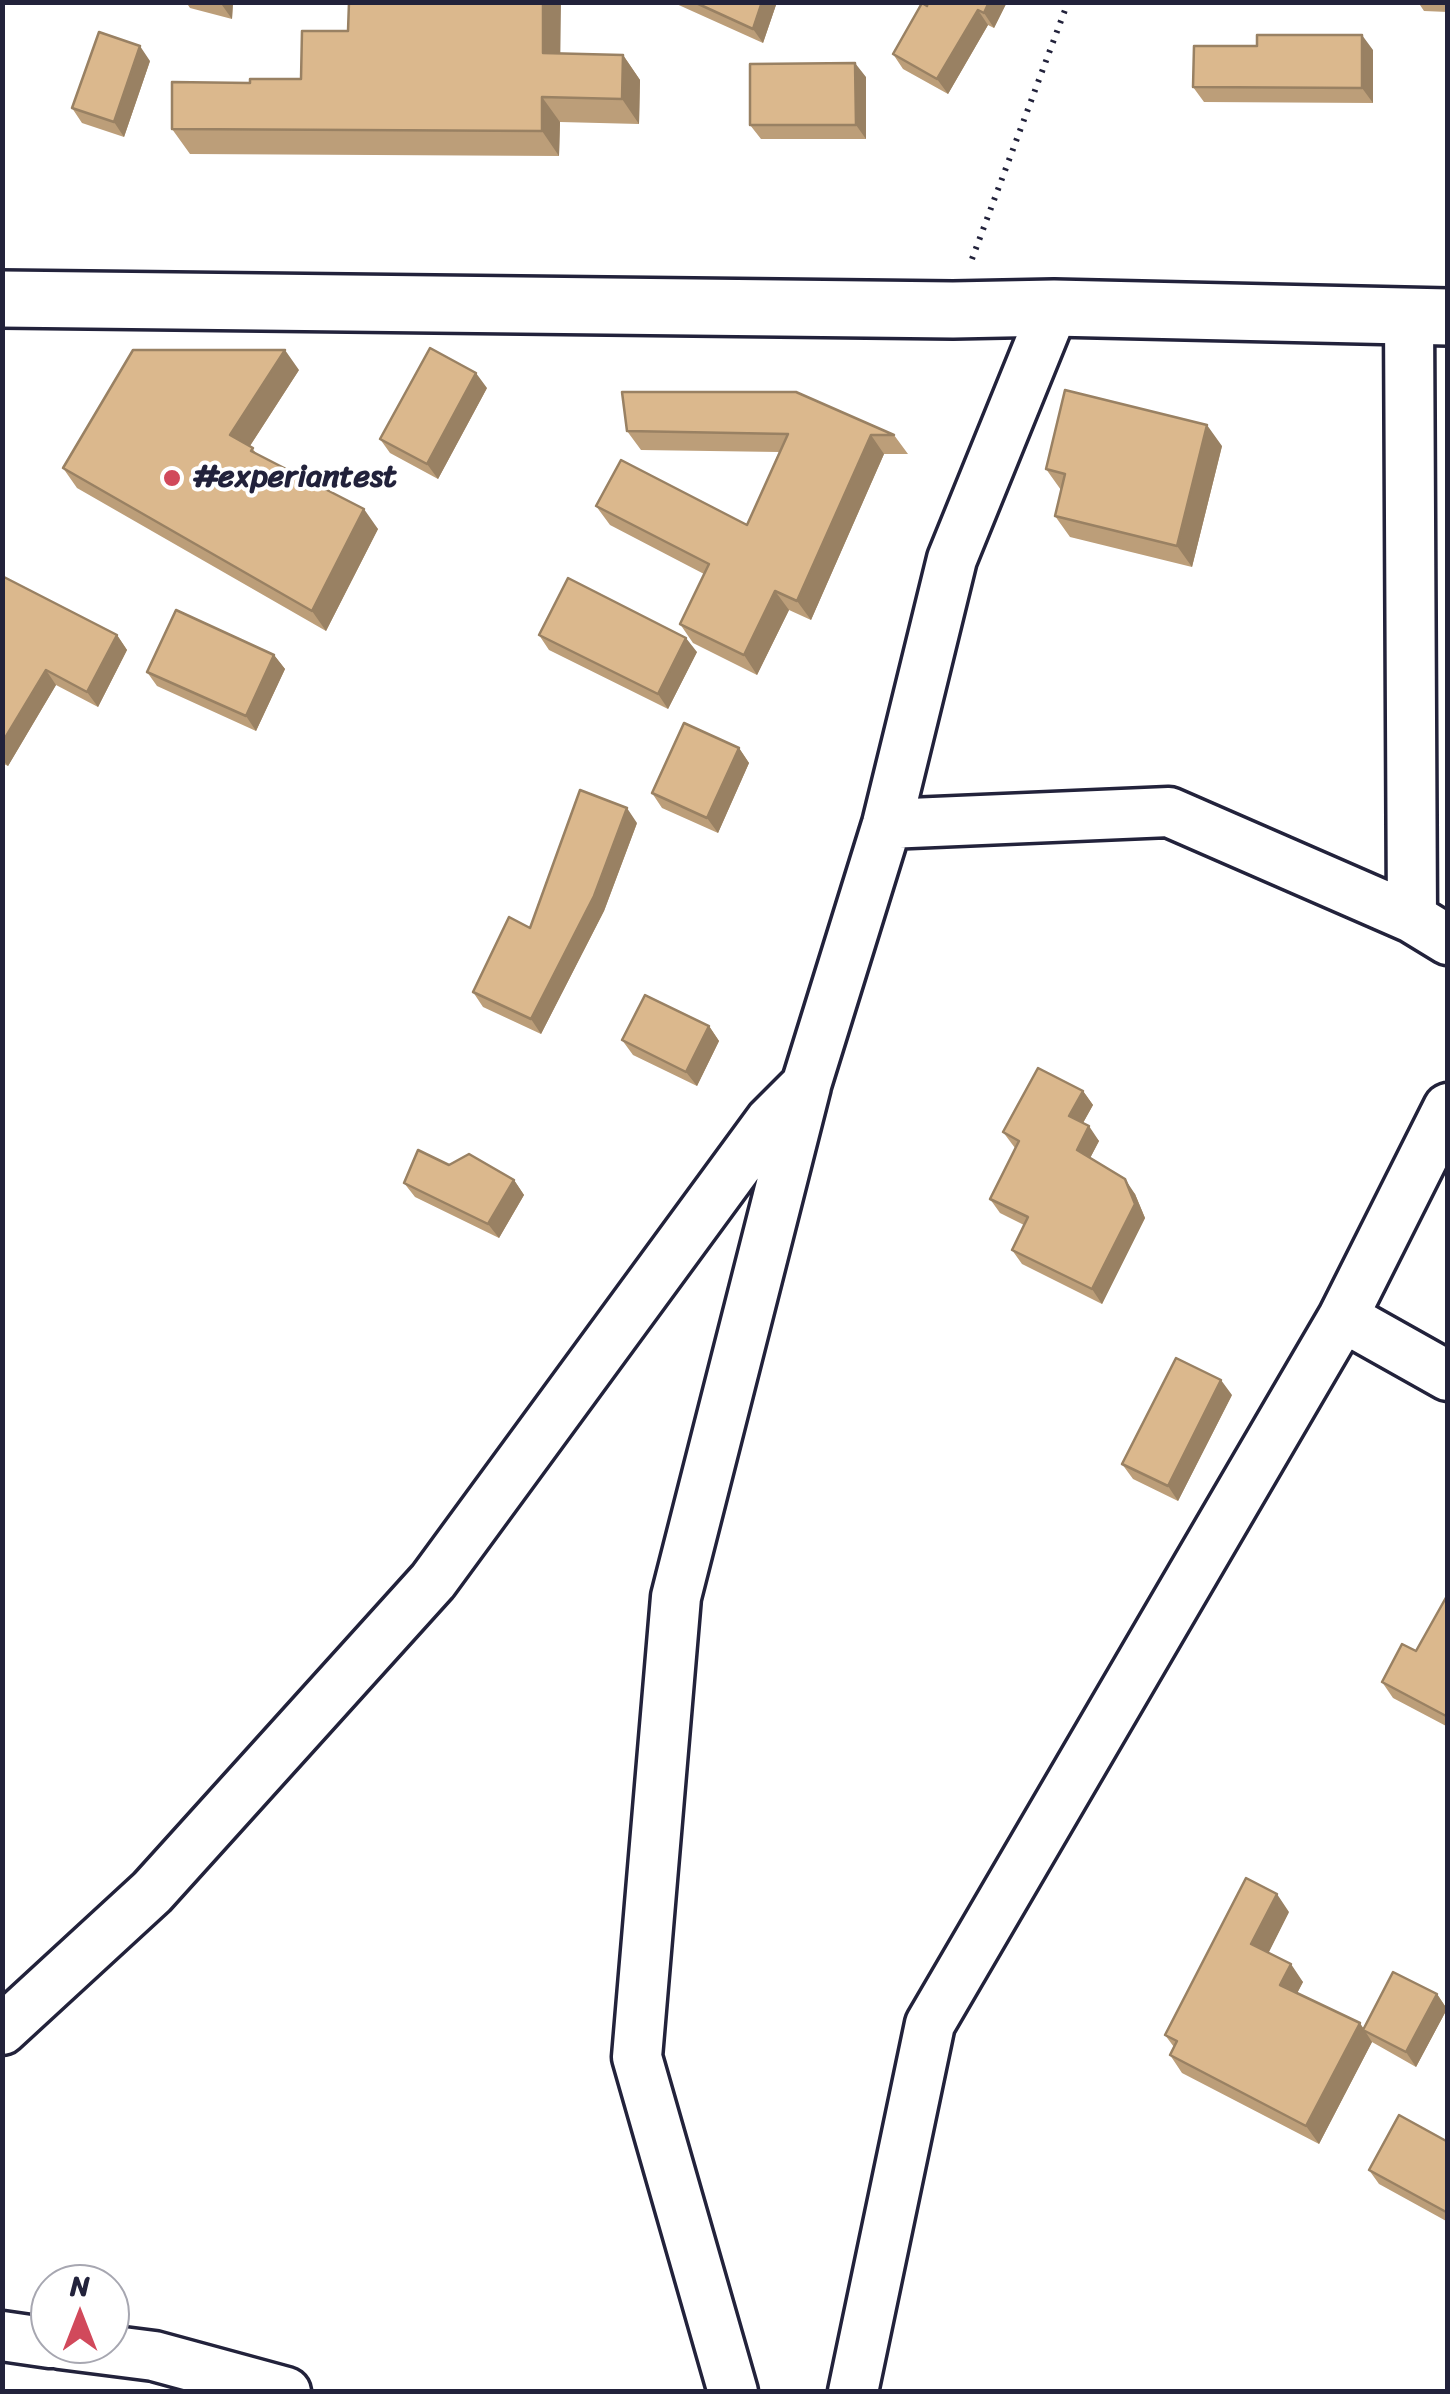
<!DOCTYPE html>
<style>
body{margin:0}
#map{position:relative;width:1450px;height:2394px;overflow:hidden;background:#fff;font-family:Sriracha,sans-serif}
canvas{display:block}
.frame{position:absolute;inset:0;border:5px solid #22223b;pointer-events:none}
.north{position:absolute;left:30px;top:2264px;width:100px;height:100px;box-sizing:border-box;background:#fff;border:2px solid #a7a7b1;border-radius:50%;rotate:0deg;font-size:28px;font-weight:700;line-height:40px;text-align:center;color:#22223b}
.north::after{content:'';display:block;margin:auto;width:35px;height:45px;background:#d1495b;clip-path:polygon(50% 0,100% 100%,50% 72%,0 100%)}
</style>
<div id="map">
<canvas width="1450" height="2394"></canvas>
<div class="frame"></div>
<div class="north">N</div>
</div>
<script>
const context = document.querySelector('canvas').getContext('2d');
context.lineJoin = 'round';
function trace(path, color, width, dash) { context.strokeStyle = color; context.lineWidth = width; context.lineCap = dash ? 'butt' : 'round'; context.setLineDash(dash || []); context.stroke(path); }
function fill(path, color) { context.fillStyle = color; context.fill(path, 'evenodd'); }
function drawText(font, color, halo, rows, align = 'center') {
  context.font = font + ' Sriracha,sans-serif'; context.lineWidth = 8; context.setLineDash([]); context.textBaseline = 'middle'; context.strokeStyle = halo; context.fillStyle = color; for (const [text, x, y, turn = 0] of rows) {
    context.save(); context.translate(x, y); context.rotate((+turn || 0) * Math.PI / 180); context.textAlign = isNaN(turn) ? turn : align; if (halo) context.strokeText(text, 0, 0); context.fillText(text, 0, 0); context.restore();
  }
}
const street = new Path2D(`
 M1409,316L1412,918
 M887,824L1169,812L1412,918L1448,940
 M1343,1317L1448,1376
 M2,2030L152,1892L433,1581L770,1121L806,1085L887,824L952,559L1054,308
 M2,2336L50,2343
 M60,2344L154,2356L286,2392
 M733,2392L637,2057L676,1597L806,1086
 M853,2392L930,2024L1343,1317L1448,1108`);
const secondary = new Path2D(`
 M2,299L953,310L1054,308L1448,317`);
trace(street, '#22223b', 55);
trace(secondary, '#22223b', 62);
trace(new Path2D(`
 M972,259L1068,2`), '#22223b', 6, [2.5, 8]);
trace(street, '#fff', 48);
trace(secondary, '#fff', 55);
fill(new Path2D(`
 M186,2H233L232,19L190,8Z
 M672,2H777L763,43Z
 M1007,2L994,28L988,25L948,94L903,69L893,54L927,6Z
 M1418,2H1448V12L1424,11Z
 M348,31L560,53L623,55L640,80L639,124L560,122L559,156L190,154L172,129L250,83L301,79Z
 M1373,50V103L1204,102L1193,87Z
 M150,61L124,137L82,123L72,108Z
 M866,77V139H761L750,125Z
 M299,370L250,446L257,454L378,529L326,631L77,488L63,468Z
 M487,388L438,479L390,453L380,439Z
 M627,431L894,435L908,454H884L811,620L789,610L757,675L693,643L680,624L704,574L610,525L596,506L747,525L779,452L641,450Z
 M1222,446L1192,567L1070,537L1055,516L1061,490L1046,469Z
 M2,576L117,635L127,650L98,707L56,685L8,766L2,763Z
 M539,635L697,652L668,709L549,650Z
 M274,655L285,669L256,731L157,686L147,672Z
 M739,748L749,763L718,833L662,808L652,793Z
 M637,823L604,911L541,1034L483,1007L473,992L530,928Z
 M709,1026L719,1041L697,1086L633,1055L622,1040Z
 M1083,1091L1093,1105L1083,1123L1099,1141L1090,1158L1135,1194L1145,1218L1102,1304L1022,1264L1012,1250L1024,1225L1000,1213L990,1199L1015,1148L1003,1132Z
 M449,1165L514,1180L524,1195L499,1238L415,1197L404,1183Z
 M1232,1395L1178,1501L1133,1479L1122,1464Z
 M1448,1594V1727L1393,1698L1382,1682L1416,1651Z
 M1289,1912L1268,1953L1303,1982L1297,1993L1364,2028L1437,1994L1447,2009L1416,2067L1372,2042L1319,2144L1182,2073L1170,2055L1174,2047L1165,2035Z
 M1448,2142V2222L1379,2184L1369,2170Z`), '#bc9e79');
fill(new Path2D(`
 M222,2H233L232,19L222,5Z
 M543,2H561L560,78L543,53Z
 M762,2H777L763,43L753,29Z
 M989,2H1007L994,28L984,13Z
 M978,10L988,25L948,94L937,79Z
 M1362,35L1373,50V103L1362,88Z
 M140,46L150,61L124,137L114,122Z
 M623,55L640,80L639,124L622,99Z
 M855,63L866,77V139L856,125Z
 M542,97L560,122L559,156L542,131Z
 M285,350L299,370L244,455L230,435Z
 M476,373L487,388L438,479L427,464Z
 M1207,425L1222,446L1192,567L1177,546Z
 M871,435L884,454L811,620L797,601Z
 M364,509L378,529L326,631L312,611Z
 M775,591L789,610L757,675L744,655Z
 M117,635L127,650L98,707L87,692Z
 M686,638L697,652L668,709L658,694Z
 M274,655L285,669L256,731L246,716Z
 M46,670L56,685L8,766L2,759V743Z
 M739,748L749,763L718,833L707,818Z
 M627,808L637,823L604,911L541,1034L531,1019Z
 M709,1026L719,1041L697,1086L686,1072Z
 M1083,1091L1093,1105L1079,1130L1069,1116Z
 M1089,1126L1099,1141L1087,1164L1077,1150Z
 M1125,1179L1135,1194L1145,1218L1102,1304L1092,1289Z
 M514,1180L524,1195L499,1238L488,1224Z
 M1221,1380L1232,1395L1178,1501L1168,1486Z
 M1277,1894L1289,1912L1264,1962L1251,1944Z
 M1291,1964L1303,1982L1292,2003L1280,1985Z
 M1437,1994L1447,2009L1416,2067L1406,2052Z
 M1360,2023L1372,2042L1319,2144L1306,2126Z`), '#998163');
const building = new Path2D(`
 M349,2H543V53L623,55L622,99L542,97V131L172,129V82L250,83V79H301L302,31H348Z
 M694,2H762L753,29Z
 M928,2H989L984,13L978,10L937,79L893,54L922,3L927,6Z
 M99,32L140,46L114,122L72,108Z
 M1257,35H1362V88L1193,87L1194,46H1257Z
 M855,63L856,125H750V64Z
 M430,348L476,373L427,464L380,439Z
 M133,350H285L230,435L253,448L251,451L364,509L312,611L63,468Z
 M1065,390L1207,425L1177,546L1055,516L1065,474L1046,469Z
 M622,392H796L894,435H871L797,601L775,591L744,655L680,624L709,564L596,506L621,460L747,525L788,434L627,431Z
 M2,576L117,635L87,692L46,670L2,743Z
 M568,578L686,638L658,694L539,635Z
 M176,610L274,655L246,716L147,672Z
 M684,723L739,748L707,818L652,793Z
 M580,790L627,808L594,896L531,1019L473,992L509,917L530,928Z
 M645,995L709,1026L686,1072L622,1040Z
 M1038,1068L1083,1091L1069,1116L1089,1126L1077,1150L1125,1179L1135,1204L1092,1289L1012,1250L1028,1217L990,1199L1019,1141L1003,1132Z
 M418,1150L449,1165L469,1154L514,1180L488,1224L404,1183Z
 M1176,1358L1221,1380L1168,1486L1122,1464Z
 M1448,1594V1717L1382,1682L1402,1644L1416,1651Z
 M1246,1878L1277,1894L1251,1944L1291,1964L1280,1985L1360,2023L1306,2126L1170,2055L1177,2041L1165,2035Z
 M1393,1972L1437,1994L1406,2052L1363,2030Z
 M1399,2115L1448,2142V2213L1369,2170Z`);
fill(building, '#dbb88d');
trace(building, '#998163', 2.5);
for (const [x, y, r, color] of [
 [172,478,10,"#d1495b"]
]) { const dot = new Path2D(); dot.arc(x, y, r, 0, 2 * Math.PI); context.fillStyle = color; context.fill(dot); trace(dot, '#fff', 4); }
drawText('bold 32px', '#22223b', '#fff', [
 ["#experiantest",192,478]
], 'left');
</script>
